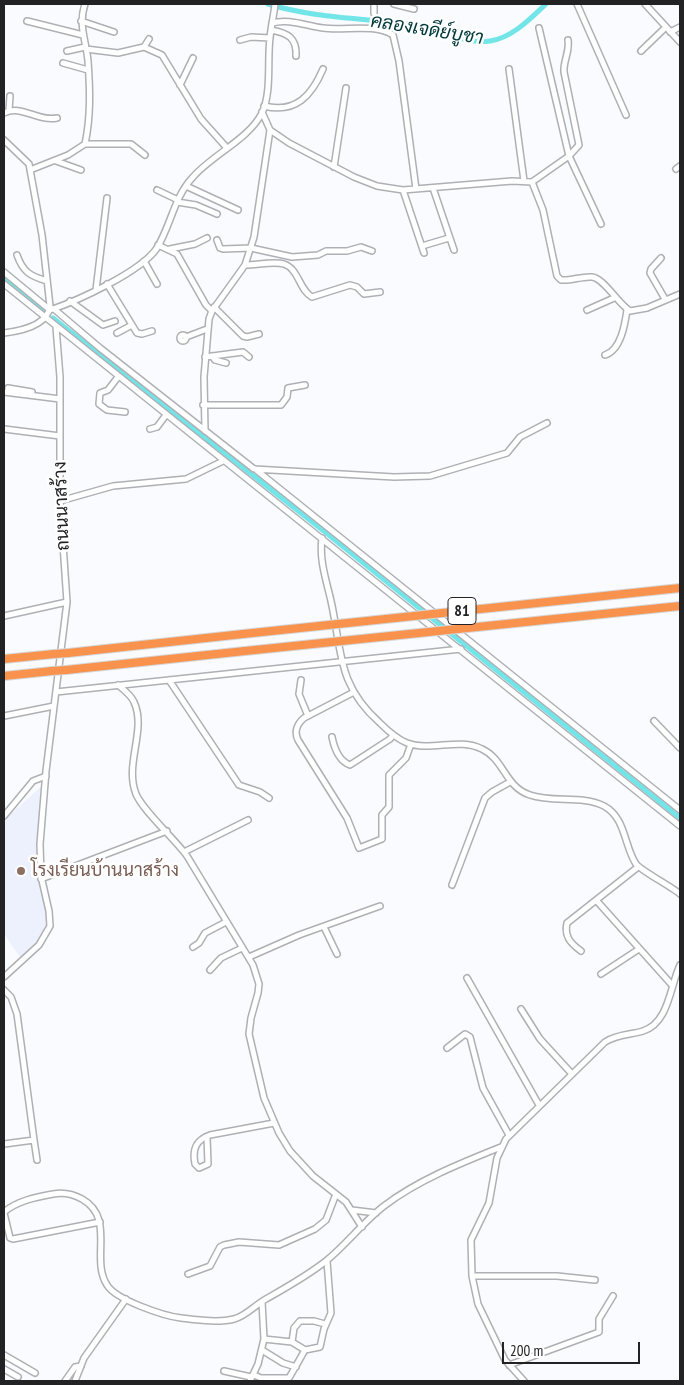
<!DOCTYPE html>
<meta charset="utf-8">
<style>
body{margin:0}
#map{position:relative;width:684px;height:1385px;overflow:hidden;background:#f9fbff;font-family:"PT Sans Narrow",sans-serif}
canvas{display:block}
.frame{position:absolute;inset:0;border:5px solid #222224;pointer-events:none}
.scale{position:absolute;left:502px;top:1342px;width:138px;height:22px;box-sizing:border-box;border:2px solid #222224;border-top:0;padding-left:6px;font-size:15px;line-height:18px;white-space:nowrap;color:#222224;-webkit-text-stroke:4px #fff;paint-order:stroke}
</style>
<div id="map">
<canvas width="684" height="1385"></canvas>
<div class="frame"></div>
<div class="scale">200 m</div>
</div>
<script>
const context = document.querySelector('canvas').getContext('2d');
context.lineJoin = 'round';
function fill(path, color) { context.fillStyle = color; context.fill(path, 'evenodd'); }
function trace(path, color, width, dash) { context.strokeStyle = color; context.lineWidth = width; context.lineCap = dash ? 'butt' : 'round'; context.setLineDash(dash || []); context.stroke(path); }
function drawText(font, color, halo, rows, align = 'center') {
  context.font = font + ' "PT Sans Narrow",Sarabun,sans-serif'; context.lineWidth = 5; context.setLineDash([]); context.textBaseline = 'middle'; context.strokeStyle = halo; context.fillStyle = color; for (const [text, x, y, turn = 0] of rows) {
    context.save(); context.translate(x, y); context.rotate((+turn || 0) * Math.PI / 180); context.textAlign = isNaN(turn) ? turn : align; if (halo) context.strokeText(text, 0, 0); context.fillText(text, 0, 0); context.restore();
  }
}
fill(new Path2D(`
 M44,784L38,866L48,922L43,936L20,957L4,934V820Z`), '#edf1fd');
trace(new Path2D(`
 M268,4C314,18 361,18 408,24C433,27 464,45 490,41C512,38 531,18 546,4
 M4,279L44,311
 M53,318L325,532L680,818`), '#72e5e8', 5);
const minor = new Path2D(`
 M394,4L414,9
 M577,4L626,115
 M645,4L680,42
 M374,13V4
 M27,21L83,35
 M81,21L114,32
 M272,23C289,18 306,26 323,28C345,31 373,23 393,35L399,61L416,189
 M539,28L569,156L601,224
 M271,30C288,33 297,38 296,56
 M670,32L680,27
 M240,40L251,37L270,38
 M144,47L149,39
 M86,49L118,53L144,47L162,55L201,119L227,148
 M67,51L85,47
 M641,51L666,27
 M63,63L88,70
 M509,69L524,181
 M180,85L193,58
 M264,106C296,114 312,95 323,69
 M9,110L10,96
 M4,113C21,104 38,122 57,118
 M270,130L289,143L354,177L377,186L403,190L512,181L532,182L569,156L579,145L564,72C563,61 570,52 568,40
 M4,140L29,164L42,235L50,306C48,326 20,331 4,333
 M85,144H131L145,155
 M56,161L81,170
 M334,167L346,88
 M676,169L680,166
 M30,170L68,155L85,144C91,116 90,89 88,61C86,40 78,25 85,4
 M532,182L543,210L557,276L561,280C571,281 582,276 592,277C604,278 618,304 630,311L647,308L680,294
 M186,186L238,210
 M433,188L454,250
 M157,190L178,200
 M403,190L424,253
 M177,202L196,205L217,214
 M217,240L220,248L223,249L251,248L292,257L318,255L326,251H347L361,247L372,251
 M158,245L177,254L206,305L212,311
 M422,246L449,238
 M170,249L195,244L207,238
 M17,255C23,272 30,276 47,281
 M661,258L651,269L650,273L665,299
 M144,261L157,284
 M245,265C257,265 274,261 284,264C299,269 299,290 312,297L350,285L357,287L364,294L380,292
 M4,272L50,310C77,301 141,272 157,248C171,225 174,197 193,177C212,155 249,139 262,113C272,92 267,60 270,38C271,26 274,15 275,4
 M4,284L680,826
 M107,284L137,333L142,334L152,331
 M96,290L107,198
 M70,301L103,325L115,321
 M214,307L243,336L247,337L259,334
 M54,309L100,348L254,469L394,477L430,476L507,453L520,437L547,423
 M587,310L614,298
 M117,333L132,325
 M180 338a3 3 0 1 1 6 0a3 3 0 1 1-6 0Z
 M186,337L207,329
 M605,355C621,350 625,324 627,310
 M212,356L215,360L226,363
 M205,357L243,352L249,357
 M118,377L108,390L100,393L99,404L107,410L125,412
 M8,388L32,392
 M4,392L60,399
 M203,405H281L287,397L288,388L305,385
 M4,429L60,436
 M150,429L157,427L166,415
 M205,431L204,377L209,319L212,311L245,265L254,237L270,130L262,112
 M255,469L680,810
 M60,501L113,486L186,479L223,461
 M322,538C319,560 326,579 331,601C342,651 337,685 380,723C388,731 397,739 407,743C431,752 459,737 482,749C504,759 505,787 530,795C553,803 582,795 604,806C626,818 624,846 636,864C640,870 672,887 680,894
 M4,616L67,602
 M169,680L239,785L260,792L269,798
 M301,680L299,694L308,716
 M118,685C124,690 131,695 134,702C147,730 124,764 136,794C143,811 174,838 187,856L253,965L259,984L258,993L251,1018L249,1034L264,1098L279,1133L290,1151L313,1176L346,1202L362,1227
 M56,692L461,649
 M354,692L304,718C297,724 294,732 298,740L347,818L359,848L382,839V815L389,807V775L406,758L411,744
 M4,716L54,706
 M654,721L680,748
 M332,737C334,747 339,761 350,765L390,739L393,735
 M4,816L33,781L46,776
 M184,852L248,820
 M41,879L167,831
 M452,885L485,798L492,792L510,782
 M596,900L672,985
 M324,927L337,954
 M193,947L199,943L205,933L226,922
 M581,951C570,943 564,936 567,923L638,867
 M249,957L299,935L380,906
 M210,970L221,958L242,948
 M601,974L639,949
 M4,977L39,945L50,926L49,911L41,876L40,844L46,771L67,602L60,501V377L56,327
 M467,978L539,1105
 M4,990L11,997L17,1014L34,1140L4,1144
 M521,1009L540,1039L572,1074
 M447,1048L465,1034L470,1037L483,1088L509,1135
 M207,1137L208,1164L199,1168L195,1164C192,1149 196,1140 210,1135L274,1123
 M34,1140L37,1160
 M352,1210L376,1213
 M4,1212C17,1201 36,1197 53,1194C63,1192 73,1194 82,1199C116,1218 90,1259 107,1285C116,1300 164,1316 181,1318C198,1320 218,1323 234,1319C246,1316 255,1305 266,1299C287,1287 307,1276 326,1261C347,1244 363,1222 384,1206C418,1180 461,1163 501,1147
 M4,1213L10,1238L13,1239L100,1222
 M188,1274L210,1266L220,1247L224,1245L239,1242L279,1245L315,1229L326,1220L336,1194
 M472,1276H557L595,1280
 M262,1302L264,1339L292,1342L305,1350
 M292,1342L294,1328L300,1321H314L325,1324
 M262,1350L283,1363L296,1367
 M4,1355L35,1373
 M509,1365L599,1332V1319L613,1296
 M4,1369L18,1377
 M224,1371L251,1377
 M254,1375L261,1378H289L305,1350L320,1347L324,1329L331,1313L327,1261
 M65,1381L75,1367L81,1366
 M75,1381L84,1358L126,1299
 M250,1381L258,1364L264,1339
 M524,1381L505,1360L478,1304L472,1276L471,1240L489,1203L497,1158L506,1139L605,1042C617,1034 630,1035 643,1031C669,1023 670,986 680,965`);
const highway = new Path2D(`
 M68,653L243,634
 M4,659L54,654
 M66,670L245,651
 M4,676L52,671`);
trace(minor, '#aeb0b3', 8);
trace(highway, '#d7d7d8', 10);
trace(minor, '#fff', 5);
trace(highway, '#f8924c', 8);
const highwayBridge = new Path2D(`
 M243,634L680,588
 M245,651L680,606
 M54,654L68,653
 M52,671L66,670`);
trace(highwayBridge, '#d7d7d8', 10, []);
trace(highwayBridge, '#f8924c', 8);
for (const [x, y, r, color] of [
 [21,871,5,"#8d6e63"]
]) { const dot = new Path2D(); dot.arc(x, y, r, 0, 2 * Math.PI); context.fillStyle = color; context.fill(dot); trace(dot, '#fff', 2); }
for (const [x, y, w] of [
 [462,611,28]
]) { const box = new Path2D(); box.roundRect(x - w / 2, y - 13.5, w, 27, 4); context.fillStyle = '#fff'; context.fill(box); trace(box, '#222224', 1); }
drawText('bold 16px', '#222224', null, [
 ["81",462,611]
]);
drawText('18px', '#222224', '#fff', [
 ["ถนนนาสร้าง",62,506,-92]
]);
drawText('18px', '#785e54', '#fff', [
 ["โรงเรียนบ้านนาสร้าง",31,871]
], 'left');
drawText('italic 19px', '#003839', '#fff', [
 ["คลองเจดีย์บูชา",427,30,9]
]);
</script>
